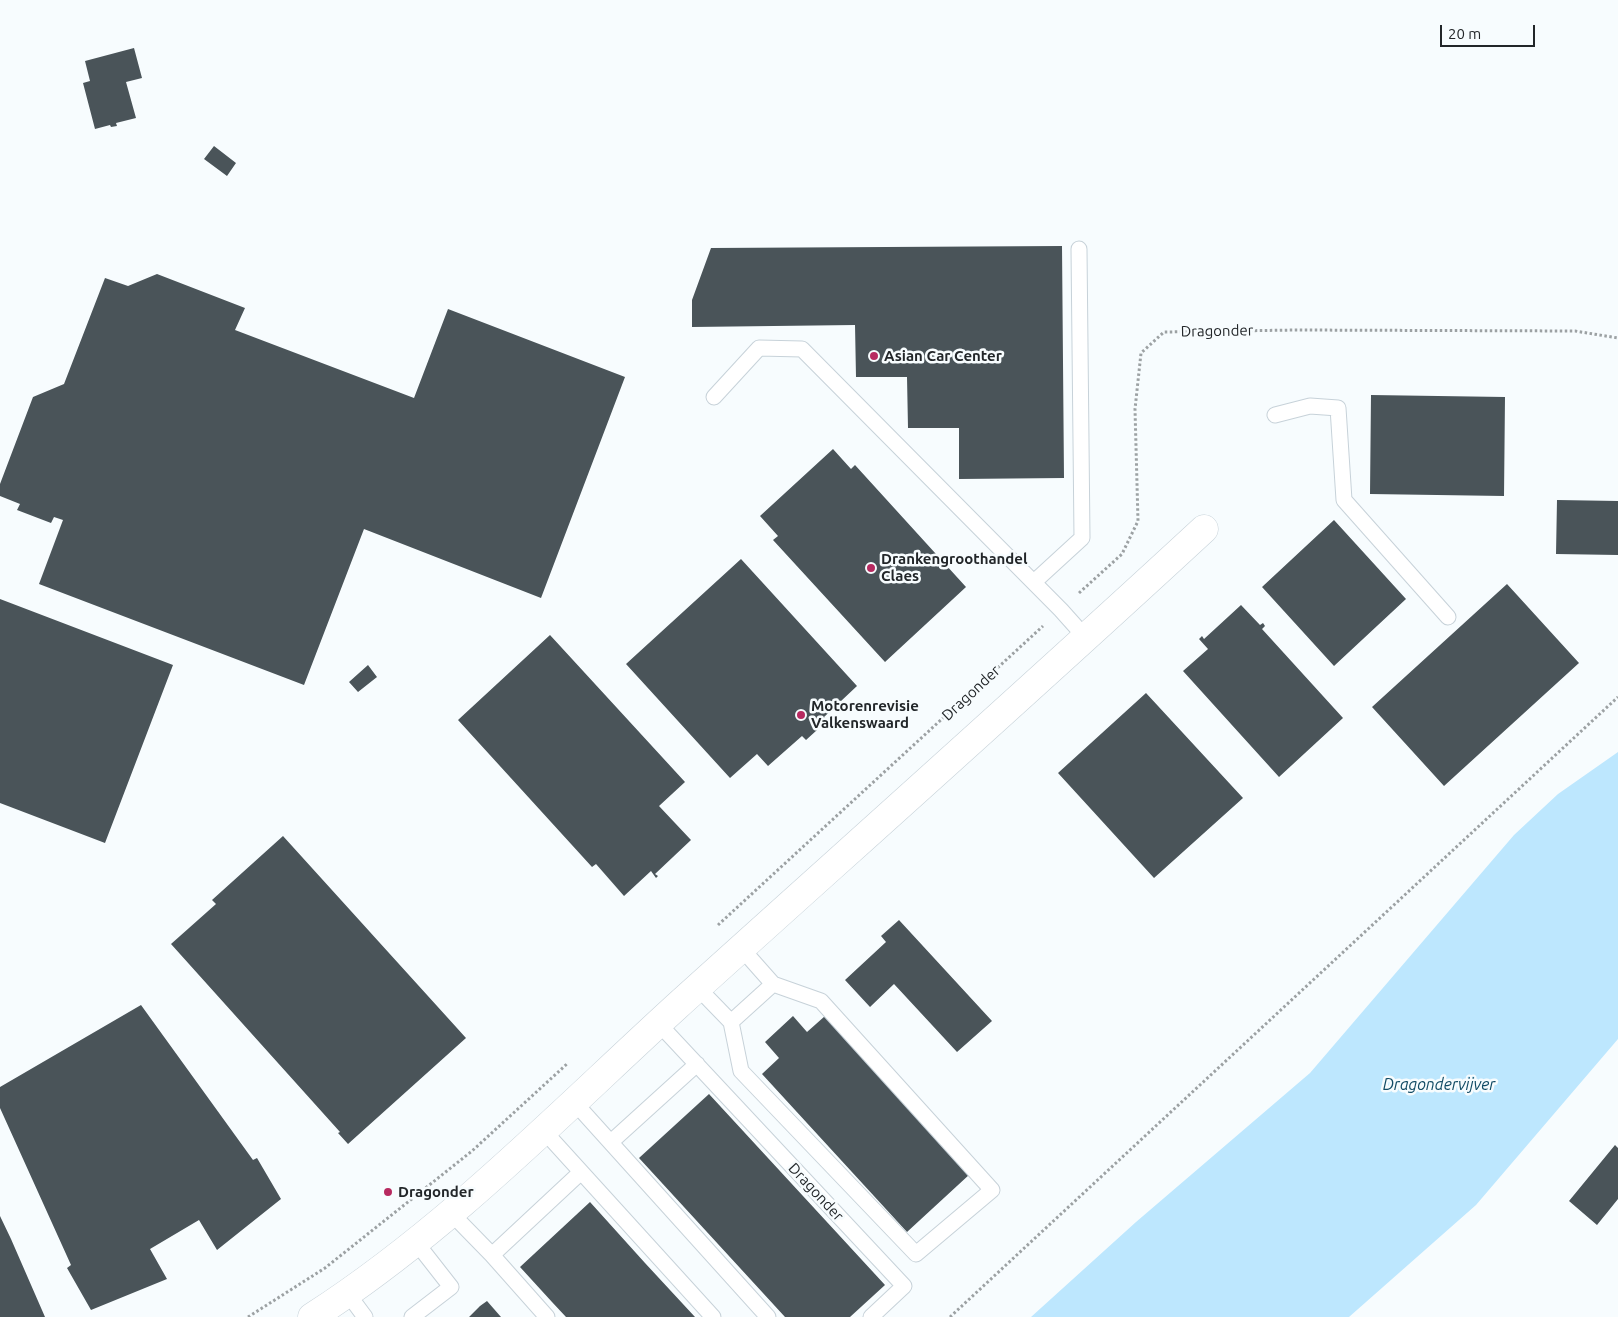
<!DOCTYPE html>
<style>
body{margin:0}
#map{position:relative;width:1618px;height:1317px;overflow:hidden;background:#f7fcfe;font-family:Ubuntu,sans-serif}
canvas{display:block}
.scale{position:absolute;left:1440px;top:25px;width:95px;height:22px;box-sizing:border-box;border:2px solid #222629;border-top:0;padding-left:6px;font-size:15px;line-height:18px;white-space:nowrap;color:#222629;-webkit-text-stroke:4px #f7fcfe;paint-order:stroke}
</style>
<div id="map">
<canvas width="1618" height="1317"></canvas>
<div class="scale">20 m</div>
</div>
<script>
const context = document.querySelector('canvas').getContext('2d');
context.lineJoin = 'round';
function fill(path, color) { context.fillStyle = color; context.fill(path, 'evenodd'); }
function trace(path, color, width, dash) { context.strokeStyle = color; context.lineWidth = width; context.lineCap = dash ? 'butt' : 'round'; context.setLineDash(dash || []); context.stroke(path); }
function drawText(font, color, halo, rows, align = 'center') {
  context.font = font + ' Ubuntu,sans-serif'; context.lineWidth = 5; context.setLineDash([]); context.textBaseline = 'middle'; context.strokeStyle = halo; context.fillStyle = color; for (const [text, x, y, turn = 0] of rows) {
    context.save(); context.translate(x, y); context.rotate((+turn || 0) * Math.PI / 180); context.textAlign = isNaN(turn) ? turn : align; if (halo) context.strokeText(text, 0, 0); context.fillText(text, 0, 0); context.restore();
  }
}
fill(new Path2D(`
 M1618,752V1039L1476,1205L1349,1317H1031L1136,1222L1310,1073L1514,835L1558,794Z`), '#bde7fe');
fill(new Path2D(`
 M134,48L142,78L126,82L136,118L116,123L117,126L111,127L110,125L95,129L83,83L90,81L85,61Z
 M214,146L236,163L227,176L204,159Z
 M1062,246L1064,478L959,479V428H908L907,377H856L855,325L692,327V300L711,248Z
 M157,274L245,308L235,330L414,398L448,309L625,377L541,598L364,529L304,685L39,584L63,520L54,517L51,523L17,510L20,504L0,496V484L33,397L64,384L105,278L128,286Z
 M1371,395L1505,397L1504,496L1370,494Z
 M833,449L851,469L855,465L966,587L885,662L773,540L778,536L760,516Z
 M1557,500L1618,501V555L1556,554Z
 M1334,520L1406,599L1334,666L1262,587Z
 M741,559L857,686L824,717L827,721L806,740L802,736L768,766L757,754L730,778L626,664Z
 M1507,584L1579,663L1444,786L1372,707Z
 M0,599L173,665L105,843L0,803Z
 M1241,605L1260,625L1263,623L1265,626L1262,629L1343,718L1279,777L1183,671L1208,649L1199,639L1202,636L1204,639Z
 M550,635L685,782L659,806L691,840L655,874L658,876L656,878L651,871L624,896L596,864L592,867L458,720Z
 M368,665L377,677L358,692L349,682Z
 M1146,693L1243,798L1154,878L1058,773Z
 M283,836L466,1038L348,1144L338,1133L340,1132L171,944L216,904L212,900Z
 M899,920L992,1021L957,1052L894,984L870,1007L845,980L886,942L881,936Z
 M141,1005L253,1160L257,1158L281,1199L217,1250L199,1220L150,1249L167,1279L91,1310L67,1268L71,1265L0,1108V1087Z
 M793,1016L807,1032L825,1016L970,1174L907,1232L762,1074L779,1058L765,1042Z
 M709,1094L885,1285L850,1317H785L639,1158Z
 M1615,1145L1618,1148V1199L1597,1225L1569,1201Z
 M590,1202L645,1263L695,1317H566L552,1302L520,1267Z
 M0,1216L11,1239L45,1317H0Z
 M487,1301L501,1317H469L480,1306Z`), '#4a5459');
const service = new Path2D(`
 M714,397L759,348L802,349L1061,610L1086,638
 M1275,415L1310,406L1338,408L1344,500L1448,617
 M1034,582L1082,538L1079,249
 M698,988L731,1022L741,1071L916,1254L992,1190L821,1001L773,984L742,949
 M731,1022L773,984
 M659,1024L904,1286L871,1317
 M575,1103L768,1317
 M544,1131L713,1317
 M611,1142L697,1064
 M451,1213L492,1255L547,1317
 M492,1255L581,1172
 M348,1294L365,1317
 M412,1317L451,1287L415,1241`);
const minor = new Path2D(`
 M312,1317C447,1230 559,1114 676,1007C852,848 1030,690 1204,529`);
trace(service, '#c7d2d9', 17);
trace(minor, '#c7d2d9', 29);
trace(new Path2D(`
 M1079,593L1122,554L1138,521L1135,409L1141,353L1164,332L1297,330L1575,331L1618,338
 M718,925L1043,626
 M248,1317L325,1268L472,1151L568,1063
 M950,1317L1618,697`), '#9ca1a3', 3, [2.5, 2.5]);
trace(service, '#fff', 15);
trace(minor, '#fff', 28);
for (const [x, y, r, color] of [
 [874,356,5,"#b72a60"],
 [871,568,5,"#b72a60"],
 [801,715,5,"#b72a60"],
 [388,1192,5,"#b72a60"]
]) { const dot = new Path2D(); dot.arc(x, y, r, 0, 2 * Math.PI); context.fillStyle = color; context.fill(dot); trace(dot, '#f7fcfe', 2); }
drawText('15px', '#222629', '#f7fcfe', [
 ["Dragonder",1217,331,-1],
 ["Dragonder",971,693,-43],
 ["Dragonder",816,1192,47]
]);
drawText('bold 15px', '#222629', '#f7fcfe', [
 ["Asian Car Center",884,356],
 ["Drankengroothandel",881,559],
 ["Claes",881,576],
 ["Motorenrevisie",811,706],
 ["Valkenswaard",811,723],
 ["Dragonder",398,1192]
], 'left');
drawText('italic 16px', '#114b65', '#f7fcfe', [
 ["Dragondervijver",1439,1085]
]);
</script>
